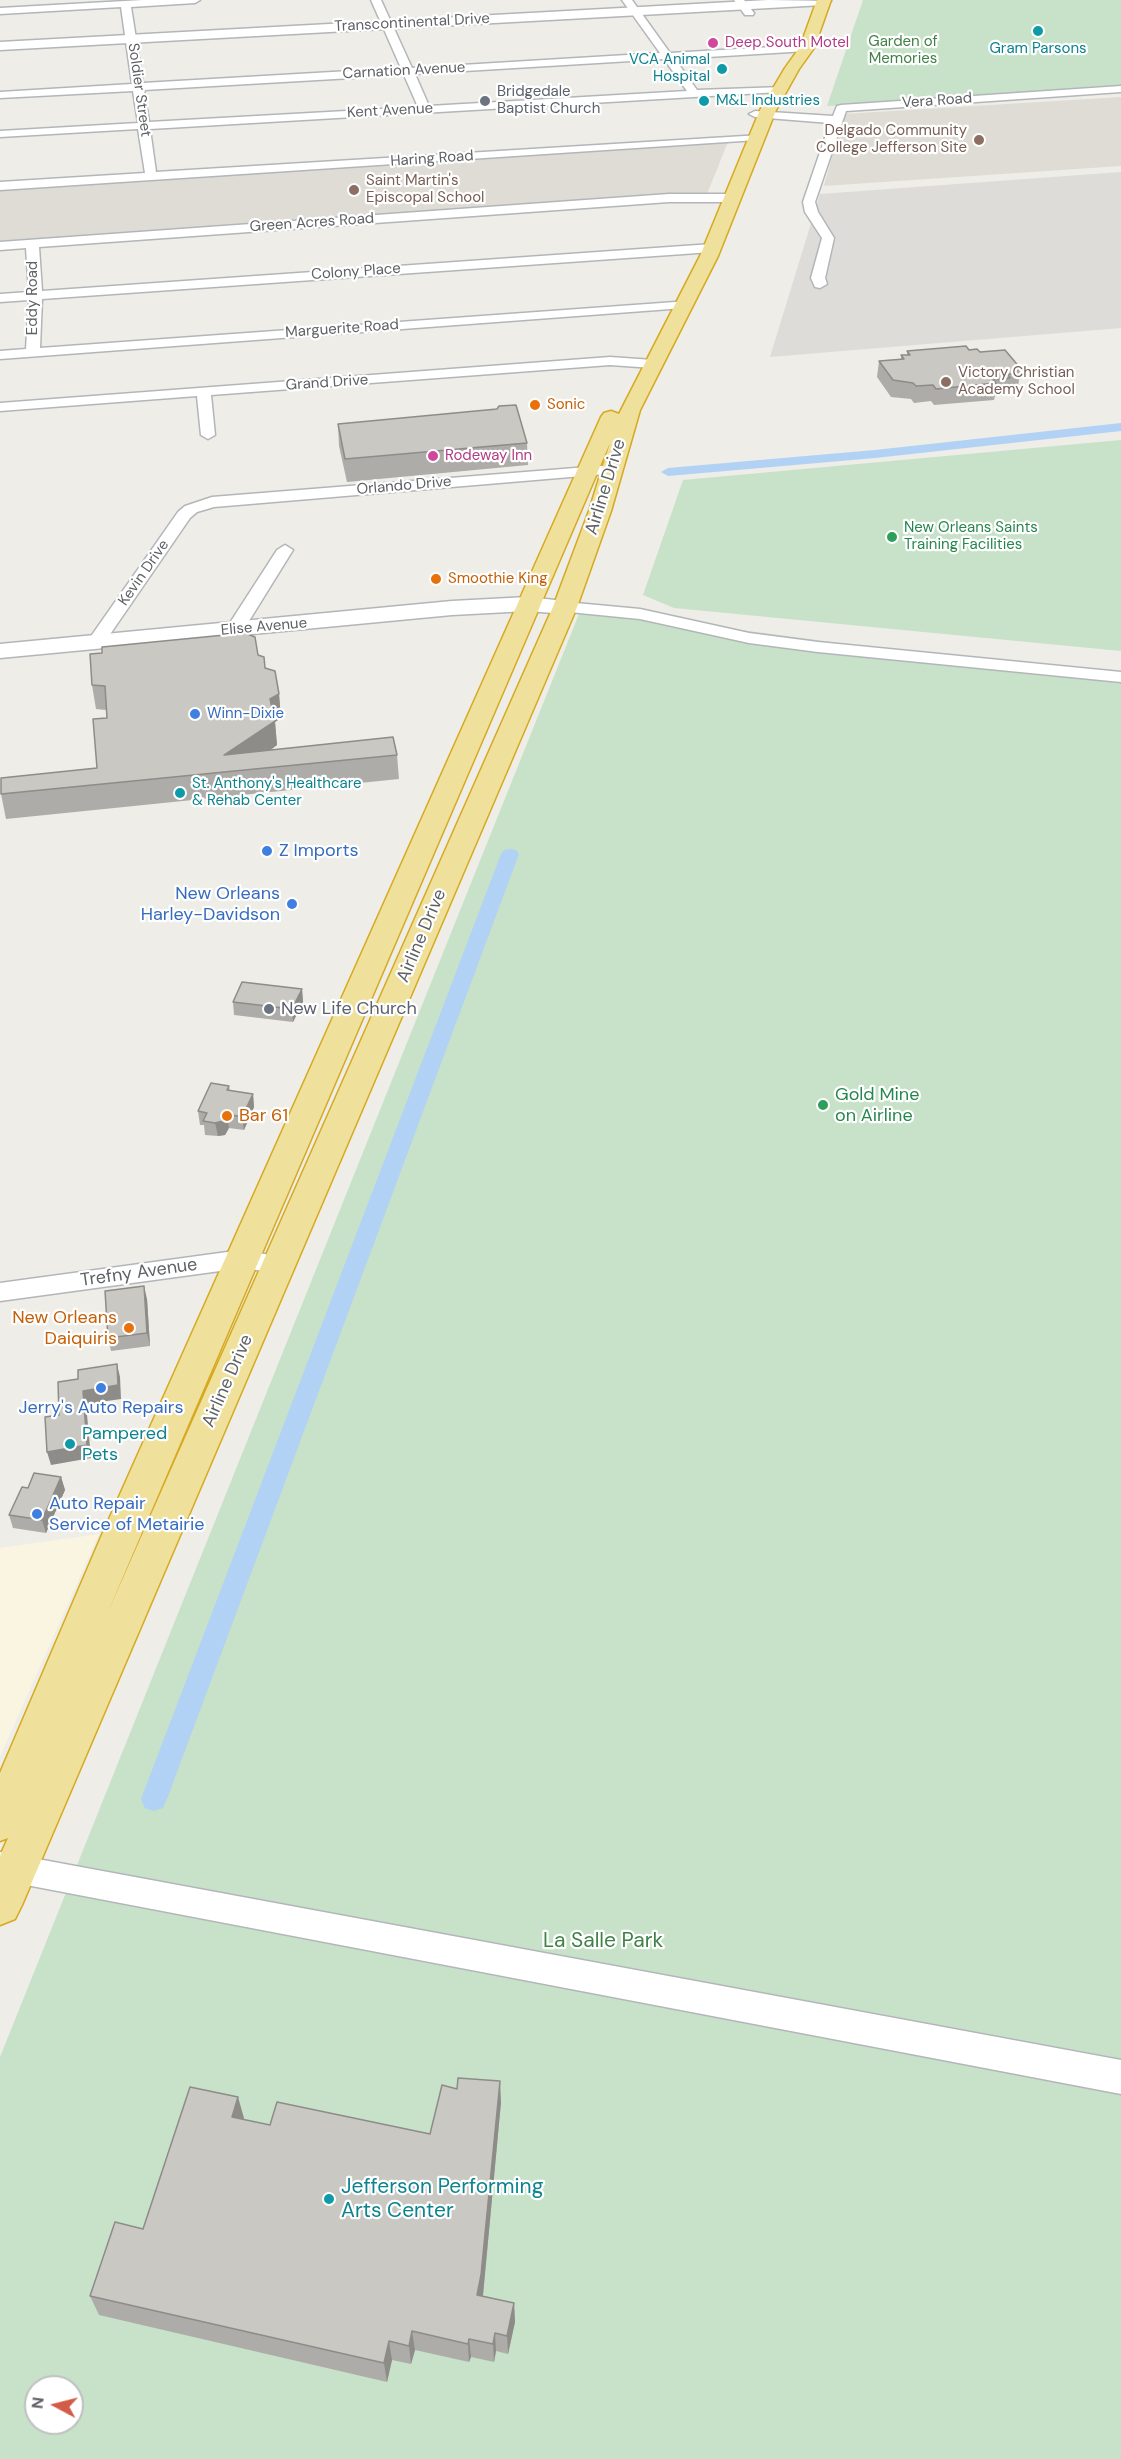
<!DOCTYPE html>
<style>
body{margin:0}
#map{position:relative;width:1121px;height:2459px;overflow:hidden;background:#eeede7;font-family:"DM Sans",sans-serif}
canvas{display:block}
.north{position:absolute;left:24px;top:2375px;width:60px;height:60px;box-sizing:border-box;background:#fff;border:2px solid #bfc0c1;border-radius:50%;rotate:277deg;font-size:16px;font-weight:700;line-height:24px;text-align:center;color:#5e6165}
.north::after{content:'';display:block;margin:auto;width:21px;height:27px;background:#d35c48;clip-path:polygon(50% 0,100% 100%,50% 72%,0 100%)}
</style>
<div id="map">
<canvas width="1121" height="2459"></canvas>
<div class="north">N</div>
</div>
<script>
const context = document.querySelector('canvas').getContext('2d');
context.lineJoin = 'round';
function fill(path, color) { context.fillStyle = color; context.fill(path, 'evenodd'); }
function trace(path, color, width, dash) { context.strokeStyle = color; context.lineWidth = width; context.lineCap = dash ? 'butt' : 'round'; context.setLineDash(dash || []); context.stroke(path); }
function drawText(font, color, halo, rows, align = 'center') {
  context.font = font + ' "DM Sans",sans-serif'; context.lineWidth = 4.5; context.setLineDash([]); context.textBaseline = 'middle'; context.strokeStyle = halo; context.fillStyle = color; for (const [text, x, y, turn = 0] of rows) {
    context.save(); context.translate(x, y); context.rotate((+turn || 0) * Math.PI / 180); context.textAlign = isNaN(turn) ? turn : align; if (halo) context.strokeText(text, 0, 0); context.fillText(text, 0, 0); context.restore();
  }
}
fill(new Path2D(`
 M99,1534L0,1757V1548Z`), '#faf5e0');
fill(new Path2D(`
 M1121,172V328L770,357L820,194Z`), '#dddcd9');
fill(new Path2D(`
 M1121,97V166L824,186L844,114Z
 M728,142L707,194L0,242V186Z`), '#dedcd5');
fill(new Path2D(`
 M863,0H1121V88L827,106Z
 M1121,440V651L674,608L643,595L683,480Z
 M581,609L1121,680V2459H0V2057ZM36,2387H72V2423H36Z`), '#c7e2c8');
fill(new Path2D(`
 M1121,423V431L875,458L668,476L661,472L668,468L875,450Z
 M510,849L516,850L519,854L167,1799L163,1808L154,1811L145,1808L141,1799L501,854L504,850Z`), '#b1d2f4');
const street = new Path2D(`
 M143,0H200L195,3L131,7L143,83L401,68L371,0H381L412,68L660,53L622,0H632L670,53L807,45L812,48L807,51L675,59L697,90L783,87L784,89L779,92L150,129L156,172L761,135V139L757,140L0,190V182L145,173L138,129L0,137V131L138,123L133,91L0,98V92L132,84L121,7L0,14V8ZM664,59L687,91L429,106L415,74ZM404,75L418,107L149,122L144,90Z
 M734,0H744L754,13L753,15H745Z
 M1121,86V92L846,111L815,202L818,212L834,238L825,278L827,284L820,288L815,287L811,278L822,238L805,212L803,202L830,123L755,117L749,114L755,111L833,116L837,106L841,105Z
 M669,194H732L738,198L732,202H669L39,247L42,291L712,244L718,248L712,252L42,299L40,348L689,301L691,304L684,308L0,359V351L26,349L29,300L0,302V294L29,292L26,248L0,250V242Z
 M610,357L653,360L660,364L653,368L610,365L211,395L215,435L208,439L201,435L197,396L0,411V403Z
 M613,465L618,467L621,470L618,473L214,507L197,512L190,518L102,646H90L87,642L178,512L185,506L212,497Z
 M285,545L293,550L244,629L241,633H229L226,629L277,550Z
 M565,602L640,609L749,633L818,642L1121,672V682L818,652L749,643L640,619L559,611L557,607L559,603Z
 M242,1250L287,1258L290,1264L287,1270L278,1273L242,1268L0,1301V1283Z
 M0,1852L1121,2060V2094L0,1880Z`);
const secondary = new Path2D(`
 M768,0L831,1L824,5L0,50V42Z
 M528,597L573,602L577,607L573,612L565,614L528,611L452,615L0,658V644L452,601Z`);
const highway = new Path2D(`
 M817,0H831L814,48L799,69L776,110L718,256L640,410L611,511L577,607L22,1905L15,1919L0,1925V1856L8,1838L0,1841V1773L101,1537L601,417L604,413L611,411L619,414L700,256L760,110L785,68L800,47ZM610,443L589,511L553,607L107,1614Z`);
trace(street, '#b3b6b9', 3);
trace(secondary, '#b3b5b9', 3);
trace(highway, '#d6a91e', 3);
fill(street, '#fff');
fill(secondary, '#fff');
fill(highway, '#efe09c');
fill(new Path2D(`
 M969,350L980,352L1021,369L1018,386H1013V390L1008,391L1007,395L995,396L994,400L934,405L931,401L914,403L911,399L891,397L877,377L879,361L901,359V355H907V351Z
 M338,424L527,443L528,465L347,482L339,446Z
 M258,655L279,694L281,718L275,722L277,745L271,750L397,755L399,779L6,819L1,794L97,768L107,718L106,710L96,709L92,685Z
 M302,989L303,1002L293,1022L234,1015L233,1002Z
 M229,1086L230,1091L253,1094L254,1107L244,1130L229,1128L225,1135L218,1136L205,1135L204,1125H200L198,1111Z
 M147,1299L150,1346L111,1351L108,1338Z
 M61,1477L65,1490L46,1533L13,1528L9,1515L28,1488Z
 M501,2102L483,2296L514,2303L515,2322L508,2354L496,2351L494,2362L471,2357L469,2362L415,2350L411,2364L392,2360L387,2382L99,2315L90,2296L143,2229L244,2118V2120L270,2125L430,2134Z`), '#aeaca8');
fill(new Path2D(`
 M279,694L281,718L275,722L277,745L241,770L224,755L270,699Z
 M302,989L303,1002L293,1022L292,1009Z
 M253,1094L254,1107L244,1130L242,1117Z
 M227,1114L229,1128L225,1135L218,1136L215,1123Z
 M144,1286L147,1299L150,1346L147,1333Z
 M117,1364L120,1377L121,1399L86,1404L91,1458L51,1465L47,1452L83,1391Z
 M61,1477L65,1490L46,1533L42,1520Z
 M500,2081L501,2102L483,2294L479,2314L477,2295Z
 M238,2097L244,2118L238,2138L232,2117Z
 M514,2303L515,2322L508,2354L507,2336Z
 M412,2331L415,2350L411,2364L409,2346Z
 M495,2333L496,2351L494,2362L493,2344Z
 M469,2339L471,2357L469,2362L468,2344Z
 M389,2341L392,2360L387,2382L384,2363Z`), '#8d8c88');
const building = new Path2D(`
 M966,346L969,350L977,349L980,352L1005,350L1021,369L1012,370L1015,374H1007L1010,378L993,380L996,383L936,389L933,385L916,386L913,383L893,380L879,361L904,359L901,355H910L907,351Z
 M516,405L527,443L345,459L338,424L497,409L499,406Z
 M245,633L255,637L258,655L264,657L265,668L275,671L279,694L270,699L275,721L224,755L393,737L397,755L1,794V778L97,768L93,719L107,718L105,686L92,685L90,654L102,653V647Z
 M242,982L302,989L292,1009L233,1002Z
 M211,1083L229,1086L227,1090L253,1094L242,1117L227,1114L223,1121L215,1123L203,1121L207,1113L198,1111Z
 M144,1286L147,1333L108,1338L105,1291Z
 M117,1364L118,1385L83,1391L87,1445L47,1452L45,1417L59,1415L58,1382L78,1379V1370Z
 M34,1473L61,1477L42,1520L9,1515L22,1487L28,1488Z
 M458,2078L500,2081L481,2275L477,2295L514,2303L507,2336L495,2333L493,2344L469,2339L468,2344L412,2331L409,2346L389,2341L384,2363L90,2296L115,2222L143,2229L190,2087L238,2097L232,2117L270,2125L277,2102L430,2134L442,2085L457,2089Z`);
fill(building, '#cac8c3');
trace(building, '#8d8c88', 1.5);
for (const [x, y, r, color] of [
 [1038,31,6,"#0f9aa8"],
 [713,43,6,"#d1479c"],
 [722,69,6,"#0f9aa8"],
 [485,101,6,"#6b7280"],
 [704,101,6,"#0f9aa8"],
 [979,140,6,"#8d6e63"],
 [354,190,6,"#8d6e63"],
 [946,382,6,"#8d6e63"],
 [535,405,6,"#e8710a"],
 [433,456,6,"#d1479c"],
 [892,537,6,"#2e9e5b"],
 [436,579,6,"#e8710a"],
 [195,714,6,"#3f7fe0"],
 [180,793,6,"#0f9aa8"],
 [267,851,6,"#3f7fe0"],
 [292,904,6,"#3f7fe0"],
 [269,1009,6,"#6b7280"],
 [823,1105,6,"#2e9e5b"],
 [227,1116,6,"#e8710a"],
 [129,1328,6,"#e8710a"],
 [101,1388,6,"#3f7fe0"],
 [70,1444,6,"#0f9aa8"],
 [37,1514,6,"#3f7fe0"],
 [329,2199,6,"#0f9aa8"]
]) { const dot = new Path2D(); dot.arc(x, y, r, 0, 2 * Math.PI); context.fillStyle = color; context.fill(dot); trace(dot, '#fff', 2); }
drawText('15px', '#5e6165', '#fff', [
 ["Transcontinental Drive",412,23,-3],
 ["Carnation Avenue",404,71,-3],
 ["Soldier Street",139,90,82],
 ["Vera Road",937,101,-4],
 ["Kent Avenue",390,111,-3],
 ["Haring Road",432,159,-4],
 ["Green Acres Road",312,223,-4],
 ["Colony Place",356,272,-4],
 ["Eddy Road",33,298,-90],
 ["Marguerite Road",342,329,-4],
 ["Grand Drive",327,383,-4],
 ["Orlando Drive",404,486,-5],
 ["Kevin Drive",144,573,-55],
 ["Elise Avenue",264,627,-5]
]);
drawText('15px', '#418148', '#fff', [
 ["Garden of",903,42],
 ["Memories",903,59]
]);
drawText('15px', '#b23c85', '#fff', [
 ["Deep South Motel",725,43],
 ["Rodeway Inn",445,456]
], 'left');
drawText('15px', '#0d838f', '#fff', [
 ["Gram Parsons",1038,49,"center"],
 ["VCA Animal",710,60,"right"],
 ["Hospital",710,77,"right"],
 ["M&L Industries",716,101],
 ["St. Anthony's Healthcare",192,784],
 ["& Rehab Center",192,801]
], 'left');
drawText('15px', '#5b616d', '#fff', [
 ["Bridgedale",497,92],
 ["Baptist Church",497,109]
], 'left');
drawText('15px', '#785e54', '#fff', [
 ["Delgado Community",967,131,"right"],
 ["College Jefferson Site",967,148,"right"],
 ["Saint Martin's",366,181],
 ["Episcopal School",366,198],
 ["Victory Christian",958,373],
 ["Academy School",958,390]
], 'left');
drawText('15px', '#c56008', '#fff', [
 ["Sonic",547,405],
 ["Smoothie King",448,579]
], 'left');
drawText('15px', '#27864d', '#fff', [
 ["New Orleans Saints",904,528],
 ["Training Facilities",904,545]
], 'left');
drawText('15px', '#366cbe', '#fff', [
 ["Winn-Dixie",207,714]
], 'left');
drawText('18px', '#5e6165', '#fff', [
 ["Airline Drive",606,487,-73],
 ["Airline Drive",422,936,-67],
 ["Trefny Avenue",139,1273,-8],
 ["Airline Drive",228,1381,-66]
]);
drawText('18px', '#366cbe', '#fff', [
 ["Z Imports",279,851],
 ["New Orleans",280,894,"right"],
 ["Harley-Davidson",280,915,"right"],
 ["Jerry's Auto Repairs",101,1408,"center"],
 ["Auto Repair",49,1504],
 ["Service of Metairie",49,1525]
], 'left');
drawText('18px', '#5b616d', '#fff', [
 ["New Life Church",281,1009]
], 'left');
drawText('18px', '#27864d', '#fff', [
 ["Gold Mine",835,1095],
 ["on Airline",835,1116]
], 'left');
drawText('18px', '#c56008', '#fff', [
 ["Bar 61",239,1116],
 ["New Orleans",117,1318,"right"],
 ["Daiquiris",117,1339,"right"]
], 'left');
drawText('18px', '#0d838f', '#fff', [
 ["Pampered",82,1434],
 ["Pets",82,1455]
], 'left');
drawText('21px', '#418148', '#fff', [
 ["La Salle Park",603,1941]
]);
drawText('21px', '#0d838f', '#fff', [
 ["Jefferson Performing",341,2187],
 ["Arts Center",341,2211]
], 'left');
</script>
